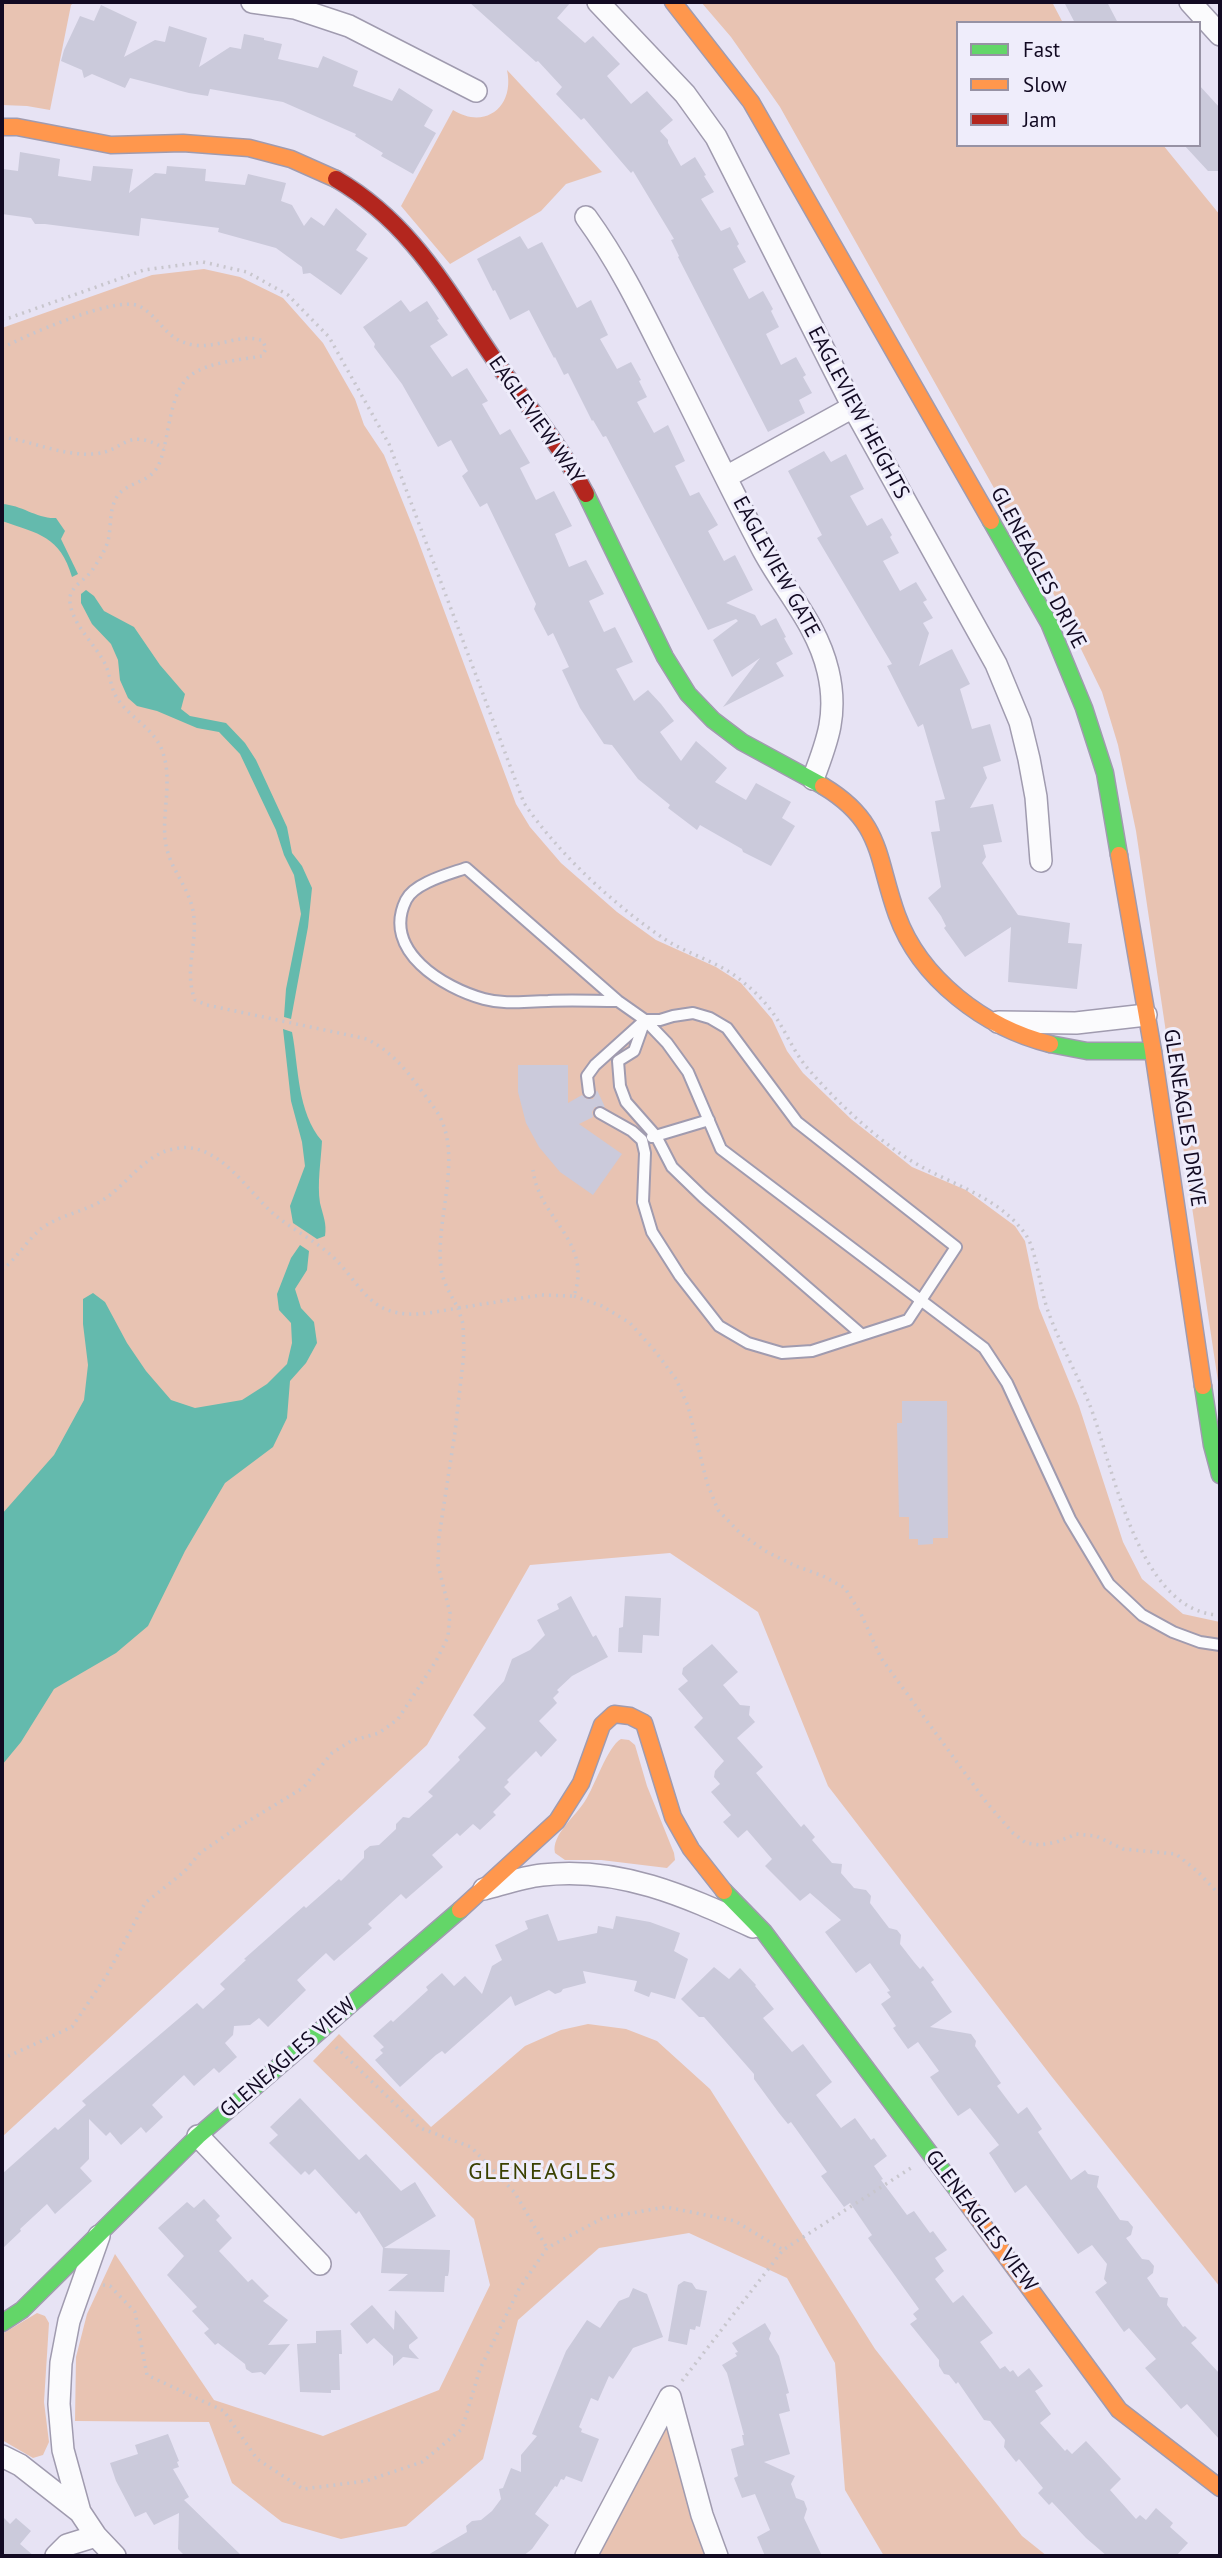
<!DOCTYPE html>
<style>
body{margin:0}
#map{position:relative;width:1222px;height:2558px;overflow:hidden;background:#e7e3f4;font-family:"PT Sans",sans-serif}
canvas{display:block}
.frame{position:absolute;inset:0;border:4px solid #120a22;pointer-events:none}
.legend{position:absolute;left:956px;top:21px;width:245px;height:126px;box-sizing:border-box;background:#efedfb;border:2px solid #9792a4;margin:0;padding:9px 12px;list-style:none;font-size:21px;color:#120a22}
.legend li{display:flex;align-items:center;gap:14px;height:35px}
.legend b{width:35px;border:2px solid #9792a4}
</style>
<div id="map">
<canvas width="1222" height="2558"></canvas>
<div class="frame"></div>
<ul class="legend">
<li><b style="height:9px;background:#63d668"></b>Fast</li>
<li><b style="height:9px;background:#ff974d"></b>Slow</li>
<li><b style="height:9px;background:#b3261e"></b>Jam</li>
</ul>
</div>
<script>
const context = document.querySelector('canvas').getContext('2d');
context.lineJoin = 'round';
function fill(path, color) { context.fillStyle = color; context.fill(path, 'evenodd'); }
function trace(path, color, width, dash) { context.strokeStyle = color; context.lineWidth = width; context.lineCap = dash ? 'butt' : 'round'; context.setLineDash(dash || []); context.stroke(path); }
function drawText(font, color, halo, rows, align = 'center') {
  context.font = font + ' "PT Sans",sans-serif'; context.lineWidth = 6; context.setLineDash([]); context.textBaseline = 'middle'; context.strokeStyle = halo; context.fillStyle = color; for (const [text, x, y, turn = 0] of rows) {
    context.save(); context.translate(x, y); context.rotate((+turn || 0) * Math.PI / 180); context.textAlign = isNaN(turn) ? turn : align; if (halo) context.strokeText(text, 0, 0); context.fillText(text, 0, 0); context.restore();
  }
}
fill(new Path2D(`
 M2,2H75L71,5L50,110L27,106L2,105Z
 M701,2H1052L1063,23H958V145H1163L1220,215V1395L1136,831L1118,745L1102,692L1058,602L780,107L731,37Z
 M507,70L602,172L566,184L541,211L450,264L401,206L453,110C485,130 515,107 507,70Z
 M204,269L240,277L283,298L323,343L355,399L364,425L384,455L416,535L516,804L530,827L561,863L617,912L656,940L716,967L741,983L772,1019L787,1051L803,1073L851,1119L912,1167L966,1190L1015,1226L1025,1241L1039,1308L1079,1406L1123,1542L1142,1579L1183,1614L1220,1622V2287L1052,2077L828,1786L758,1612L670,1553L530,1565L427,1745L2,2137V328L152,275Z
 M621,1739L629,1740L635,1745L647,1786L674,1853L675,1860L667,1868L601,1860H565L555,1853C551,1835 576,1816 585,1801C595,1786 607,1747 621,1739Z
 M588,2024L626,2029L657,2041L710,2089L875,2349L1022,2536L1047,2556H884L845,2490L835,2363L787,2278L689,2233L599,2248L518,2320L483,2459L406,2526L341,2539L282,2522L232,2483L209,2422L75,2421L76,2357L87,2314L115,2254L214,2400L323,2436L439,2390L490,2285L474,2219L313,2061L339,2034L431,2127L525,2046L561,2030Z
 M37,2313L45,2316L49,2323L44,2402L49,2442L43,2455L33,2458L2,2440V2334Z
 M670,2397L717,2556H586Z`), '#e8c3b2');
fill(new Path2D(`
 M2,504C22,505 37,519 56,518L65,531L61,539L78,574L72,577C60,536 39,534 2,521Z
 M86,590L94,596L104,611L134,627L160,665L185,694L181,709L190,716L226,723L245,743L256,760L287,827L292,853L302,866L312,888L308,927L291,1019L284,1017L286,989L301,914L294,875L284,855L276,830L240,754L219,732L197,728L157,711L137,706L128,698L120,680L118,660L111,644L92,624L81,603V594Z
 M283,1029L292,1032C299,1068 297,1112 322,1141C321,1161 317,1183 320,1203C323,1216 327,1223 325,1236L317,1239L293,1223L290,1206L305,1166L302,1142L291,1101Z
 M300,1245L309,1251L307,1270L295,1289L301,1308L314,1322L317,1343L306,1363L290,1381L287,1418L273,1447L225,1483L185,1551L148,1626L116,1653L54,1689L21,1742L2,1765V1514L54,1455L84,1400L88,1365L83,1324V1299L93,1293L105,1302L127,1343L146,1371L171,1400L195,1408L242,1400L267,1384L287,1364L292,1343L291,1323L279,1310L277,1294L291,1258Z`), '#64baad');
fill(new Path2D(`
 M469,2H571L557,18L585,43L593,36L620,64L607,76L631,104L647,91L673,120L660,131L668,140V143L681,166L695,157L706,175L704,176L714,192L701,199L721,231L730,227L739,244L737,246L746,262L733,269L749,299L763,291L773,309L771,311L779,327L766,334L781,365L796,357L806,375L803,377L812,393L799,400L805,413L768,432L678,257L679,256L671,240L674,239L633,171L631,173L584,118L581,120L556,94L562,87L538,61L536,62Z
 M1064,2H1107L1118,23H1075Z
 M101,5L137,22L124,57L155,40L165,42L169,26L207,38L199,67L230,47L241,49L244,34L264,38V40L282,44L278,59L318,68L323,56L358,71L353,86L392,101L399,88L433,110L424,126L436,133L413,174L381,156L383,153L355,136L356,134L283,102L210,89L208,96L189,93L130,78L125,88L92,74L84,78L82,70L61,61L64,50L80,16L94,21Z
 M1199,85L1220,108V171H1208L1184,145H1199Z
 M20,152L60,159L58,176L91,181L93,166L133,169L129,193L155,173L166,174L167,166L206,169L205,181L245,185L248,174L286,183L281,201L292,205L304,226L311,217L324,226L336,208L367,234L356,250L368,258L341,295L310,273L303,274L302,267L276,248L218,232L219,228L141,218L139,236L45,224H35L31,218L2,214L3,169L18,171Z
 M520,236L528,249L542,242L577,308L591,300L608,335L600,339L617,369L631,362L641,380L639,381L647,397L637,402L654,433L668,425L685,461L675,466L690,496L699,492L718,525L708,531L724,561L735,555L753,590L726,603L755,615L761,626L776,618L786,637L784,638L793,654L776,663L784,676L723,707L760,658L732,677L713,640L738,621L736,619L708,630L606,436L603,437L593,420L592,421L568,373L564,375L555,357L554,358L529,310L510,320L495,290L493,291L477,259Z
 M401,300L410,312L427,301L439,319L437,320L448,335L430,346L452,377L467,368L488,401L482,404L500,435L510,429L530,463L520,468L536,500L554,491L572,526L555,534L569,567L586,560L604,594L589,601L604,632L615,627L633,662L616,669L634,701L648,690L661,704L674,721L660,732L681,761L696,741L727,768L715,782L746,800L756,783L791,802L782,818L795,826L771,866L743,852L742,849L700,825L697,830L668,808L670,805L638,779L612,745L604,744L580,708L562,670L569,667L553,633L548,636L537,615L534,609L536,604L487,503L480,507L462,476L468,471L451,440L438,447L402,384L374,347L375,344L363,327Z
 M824,451L831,462L846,454L864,489L850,496L867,526L882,518L892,535L890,537L899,553L883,561L900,591L916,582L927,600L923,602L933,618L923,623L929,633L919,666L952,649L970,684L960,689L972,729L990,724L1001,761L983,767L987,778L970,808L993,804L1002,842L983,845L986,857L982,863L1018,915L1070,923L1068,943L1082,944L1077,989L1008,982L1011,927L965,957L944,928L946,926L941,916L928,898L941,887L931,832L940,831L935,801L945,799L923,724L918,727L887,666L892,664L817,538L822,535L788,471Z
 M518,1065H568V1103L582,1095L587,1099H593L597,1090L605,1107H595L592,1112L593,1117L579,1124L622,1154L593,1195L560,1172L539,1147L526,1123L518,1092Z
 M902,1401H947L948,1538H933V1544L918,1545V1539H909V1517H899L897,1423H902Z
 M571,1596L593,1637L596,1635L608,1657L572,1676L557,1690L559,1692L553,1698L557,1703L539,1721L557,1740L541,1757L536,1751L507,1780L509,1782L504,1787L511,1794L493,1812L496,1815L480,1830L473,1824L460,1836L457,1833L432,1855L443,1867L406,1899L401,1894L368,1924L372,1928L334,1961L326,1953L297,1980L306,1990L268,2027L259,2018L250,2025L234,2026L233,2035L225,2043L237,2057L219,2073L214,2068L194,2086L184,2075L152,2105L163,2117L146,2133L141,2127L121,2145L110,2132L106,2136L89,2119V2159L80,2168L92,2181L55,2214L47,2204L20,2229L21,2231L2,2249V2174L55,2127L58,2130L86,2105L82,2101L197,2003L203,2009L225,1989L220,1984L246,1960L244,1959L304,1906L306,1908L339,1879L341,1881L364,1858V1851L370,1846L379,1845L396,1829V1824L403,1817L409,1818L433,1796L428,1792L460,1760L458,1757L486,1728L473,1715L504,1681L512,1659L530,1650L545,1635L537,1620L559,1609L557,1604Z
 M625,1596L661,1598L659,1636L643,1635L642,1653L618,1652L619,1628L623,1627Z
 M712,1644L738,1672L723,1685L740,1705L750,1706L749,1715L755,1722L737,1738L763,1767L756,1773L801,1827L804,1824L815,1837L812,1840L832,1863L842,1864L841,1873L854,1888L866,1890L871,1896L870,1903L889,1928L897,1930L901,1935L900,1944L914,1962L920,1969L923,1966L934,1980L931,1982L952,2012L930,2027L971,2034L976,2041L975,2046L1001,2083L997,2086L1018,2114L1027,2107L1042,2129L1038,2132L1071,2180L1085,2170L1088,2174L1099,2176L1097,2187L1104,2197L1120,2220L1128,2221L1133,2227L1131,2235L1126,2238L1142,2259L1149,2260L1154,2266L1153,2273L1147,2278L1160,2297L1168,2298L1167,2305L1183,2327L1185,2326L1197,2338L1191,2343L1220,2374V2440L1187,2404L1181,2409L1145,2368L1156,2359L1129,2328L1124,2332L1095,2292L1107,2283L1104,2279L1107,2264L1092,2245L1078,2254L1026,2185L1015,2193L989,2153L999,2145L970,2108L958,2116L930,2077L939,2071L918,2042L908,2049L893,2028L896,2026L881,2004L891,1997L887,1992L890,1991L870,1963L856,1973L825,1932L841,1920L810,1893L800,1901L765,1866L772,1859L747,1830L738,1838L723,1822L731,1815L711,1792L720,1784L714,1777L715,1771L724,1761L694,1727L703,1718L678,1689L688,1681L682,1674L683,1668Z
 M548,1914L558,1941L597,1933L598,1926L613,1929L616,1916L650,1922L680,1933L674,1951L688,1959L675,1999L651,1992L649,1997L634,1991L637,1981L583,1971L586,1983L563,1989L561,1992L555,1994L549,1990L515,2006L511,1996L445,2054L442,2051L436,2055L400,2087L375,2060L383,2053L380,2050L384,2047L373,2036L391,2020L393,2022L428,1990L426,1987L442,1973L454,1986L465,1976L482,1994L492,1966L502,1960L495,1945L528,1929L525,1921Z
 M714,1967L729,1979L740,1968L756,1985L755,1986L774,2009L763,2018L792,2052L803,2044L832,2082L816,2095L841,2128L855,2118L871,2140L874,2138L887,2156L874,2166L883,2179L881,2180L907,2215L914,2211L930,2233L933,2231L947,2250L935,2258L944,2271L935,2279L953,2303L963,2295L993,2333L980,2342L1000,2369L1005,2366L1010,2372L1013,2370L1018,2377L1029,2368L1043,2386L1035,2391L1051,2414L1040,2423L1065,2451L1067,2449L1072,2454L1086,2441L1121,2479L1110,2490L1136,2519L1140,2515L1146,2520L1156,2508L1173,2523L1170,2527L1188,2543L1176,2556H1107L1086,2538L1052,2502L1049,2505L1038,2493L1043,2488L1019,2459L1016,2462L1004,2447L1005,2440L990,2421L984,2420L958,2382L956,2384L949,2375L944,2374L939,2366V2360L910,2324L917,2319L913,2314L919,2309L868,2238L872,2235L850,2203L844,2207L821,2176L827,2172L791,2122L788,2124L779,2113L754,2079V2074L704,2017H699L681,1999Z
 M300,2098L359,2160L366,2154L401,2191L415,2182L436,2216L384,2248L450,2250L449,2271L448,2276H445L444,2292L388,2291L408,2274L381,2273L383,2248L359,2211L356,2214L315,2169L309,2175L305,2171L301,2175L269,2143L278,2135L270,2127Z
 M204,2199L220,2216L216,2220L232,2238L219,2251L248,2282L252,2279L269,2296L263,2301L288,2320L268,2345L290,2344L265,2375L261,2372L252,2373L246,2369L245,2364L218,2343L215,2345L204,2333L209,2329L192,2311L197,2307L167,2275L184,2256L158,2228L187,2202L194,2208Z
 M684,2281L692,2283L696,2289L707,2291L700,2327L696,2326L695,2330L690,2329L687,2345L668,2341L678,2285Z
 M633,2288L647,2294L663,2337L633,2348L613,2379L609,2376L598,2401L591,2398L579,2427L582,2429L581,2432L599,2439L582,2482L566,2476L564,2480L561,2479L557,2487L555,2486L535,2514L549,2525L532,2549L523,2556H426L467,2532L466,2526L472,2521L481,2520L492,2511L501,2499L499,2489L503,2488L511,2468L521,2472V2455L537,2436L532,2434L566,2351L587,2320L600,2328L619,2301L629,2297Z
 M372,2305L394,2330L395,2310L411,2329L418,2338L409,2345V2348L419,2359L403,2357L393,2366V2356L374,2338L367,2344L350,2324Z
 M765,2323L771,2333L769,2339L779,2356L789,2393L786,2394L790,2411L779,2414L790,2454L764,2462L795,2476L791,2484L796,2498L804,2501L807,2509L804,2518L822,2556H765L757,2537L770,2530L755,2494L742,2498L734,2478L738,2476L731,2449L744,2445L742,2435H744L727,2373L722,2365L737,2356L735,2353L738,2352L732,2343Z
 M341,2330L342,2354H339L340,2390H331V2393L300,2392L297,2344L316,2343V2331Z
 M168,2434L179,2461L177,2462L179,2467L173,2469L189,2497L184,2500L242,2556H185L178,2549L179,2513L154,2525L146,2512L135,2517L116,2481L110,2463L138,2454L135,2445Z
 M2,2516L10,2524L16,2518L31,2531L20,2544L34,2556H2Z`), '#cbcadb');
const lane = new Path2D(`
 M618,1001C594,1001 571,1000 548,1001C526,1001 506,1005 484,999C444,988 381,951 406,900C414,883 449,874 466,868L618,1001L645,1020L667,1043L688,1072L721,1149L984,1348L1007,1383L1070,1519L1109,1584L1142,1615L1173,1632L1200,1642L1220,1645
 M644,1023L634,1051L618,1061L620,1086L626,1102L656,1136L672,1167L703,1197L861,1334
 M589,1092L587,1076L595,1065L645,1020H660L673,1016L693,1013L710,1018L727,1028L797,1122L956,1247L908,1320L812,1351L782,1353L748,1343L719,1326L680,1276L652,1232L643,1202L645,1153L642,1140L632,1131L600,1113
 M652,1137L709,1120`);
const street = new Path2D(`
 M252,2L295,8L349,26L476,91
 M598,2L685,94L716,137L853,407L996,664L1020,722L1029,759L1036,797L1041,861
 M1190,2L1220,35
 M586,217C618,261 641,308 665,356C698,420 729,486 763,550C785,591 817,624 828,671C838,713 828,740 813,779
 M726,477L853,407
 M998,1022L1076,1023L1146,1015
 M484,1889C503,1884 523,1877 542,1875C619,1866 685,1896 753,1927
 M198,2136L320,2264
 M99,2236L69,2321L61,2363L59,2404L63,2450L80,2512L96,2536L115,2556
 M2,2456L20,2465L80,2512
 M56,2556L67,2545L96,2536
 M586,2556L670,2397L702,2515L717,2556`);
const fast = new Path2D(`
 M586,494L665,657L688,694L713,720L742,742L823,786
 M991,521L1049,623L1084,708L1105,773L1119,855
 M1050,1044L1087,1051H1153
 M1203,1386L1212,1445L1220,1475
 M724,1891L764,1932L958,2191
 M2,2323L22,2310L198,2136L460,1910`);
const slow = new Path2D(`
 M673,2L751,102L991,521
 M2,127H17L111,145L183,143L249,148L291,159L336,179
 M823,786C883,822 876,857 897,915C920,979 985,1028 1050,1044
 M1119,855L1153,1051L1203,1386
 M460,1910L557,1821L581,1783L602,1725L614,1714L630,1716L644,1723L673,1817L691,1849L724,1891
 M958,2191L1119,2410L1220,2488`);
const jam = new Path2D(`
 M336,179C413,224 447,291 496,362C527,405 561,446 586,494`);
trace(lane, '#a09baf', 14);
trace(street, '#a09baf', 24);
trace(fast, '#a09baf', 19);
trace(slow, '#a09baf', 19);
trace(jam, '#a09baf', 19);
trace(new Path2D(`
 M2,319L9,318L144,270L203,262L247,272L288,295L329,337L389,444L524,803C557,852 611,902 660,936C685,954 719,961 743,982C756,992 768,1005 777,1019C788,1036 796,1056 810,1071C836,1101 868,1131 901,1154C941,1183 996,1192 1026,1235C1037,1252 1040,1290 1048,1311C1059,1342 1076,1372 1089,1403C1113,1463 1137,1613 1220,1615
 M2,348C25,336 116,295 139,306C161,317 165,341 194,345C217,349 242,332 263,341L266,349L262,356C240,360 209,362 191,375C168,392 170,439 159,464C152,481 134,481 122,491C108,503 112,524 108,541C105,551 99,560 93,569C87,579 72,585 70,597C68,622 97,645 106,666C111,678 111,691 119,701C132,719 156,730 163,753C174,785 158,824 168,853C174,873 189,889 193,911C199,942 183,969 195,1000L207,1005L367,1039C390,1051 403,1066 418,1086C425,1096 434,1106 440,1117C462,1161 435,1221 441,1268C443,1283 451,1295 458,1308L541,1295L574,1296C593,1240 539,1220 533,1170
 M2,437C32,441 62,456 93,454C126,452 124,426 164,448
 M2,1270C17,1258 29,1238 42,1228C59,1216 78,1213 96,1204C124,1190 141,1156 173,1149C218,1138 247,1192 276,1216C294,1230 315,1241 332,1256C349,1271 364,1300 385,1309C409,1319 433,1312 458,1308L463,1324L464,1353L455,1432L439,1537L438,1565L450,1613L448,1637L436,1661L398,1719L379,1733L351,1741L332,1753L303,1788L232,1831L200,1853L184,1872L145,1903L107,1975L72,2027L2,2059
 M574,1296L602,1306L630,1323L655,1351L676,1379L688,1406L707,1483L718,1510L741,1534L767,1552L796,1566L823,1576L845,1588L861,1614L881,1658L986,1802L1013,1833L1026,1843L1040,1845L1057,1842L1076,1834L1096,1836L1123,1849L1176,1854L1197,1871L1220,1895
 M336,2047L420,2128L471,2147L515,2193L547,2248
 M103,2285L110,2286L135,2312L147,2375L224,2411L257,2459L303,2489L366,2481L422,2462L462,2429L480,2369L519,2289L547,2248L603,2218L666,2207L735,2221L783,2250
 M682,2381L783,2250L911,2168`), '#c8c6cd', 3.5, [2, 5]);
trace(lane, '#fbfbfd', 10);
trace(street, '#fbfbfd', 21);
trace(fast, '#63d668', 16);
trace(slow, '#ff974d', 16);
trace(jam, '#b3261e', 16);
drawText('21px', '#120a22', '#efedfb', [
 ["EAGLEVIEW HEIGHTS",858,413,62],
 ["EAGLEVIEW WAY",536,420,55],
 ["EAGLEVIEW GATE",776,567,61],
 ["GLENEAGLES DRIVE",1038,568,62],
 ["GLENEAGLES DRIVE",1184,1118,81],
 ["GLENEAGLES VIEW",288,2058,-41],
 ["GLENEAGLES VIEW",981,2221,53]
]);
context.letterSpacing = '2px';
drawText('23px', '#3a4000', '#efedfb', [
 ["GLENEAGLES",543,2172]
]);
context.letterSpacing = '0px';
</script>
